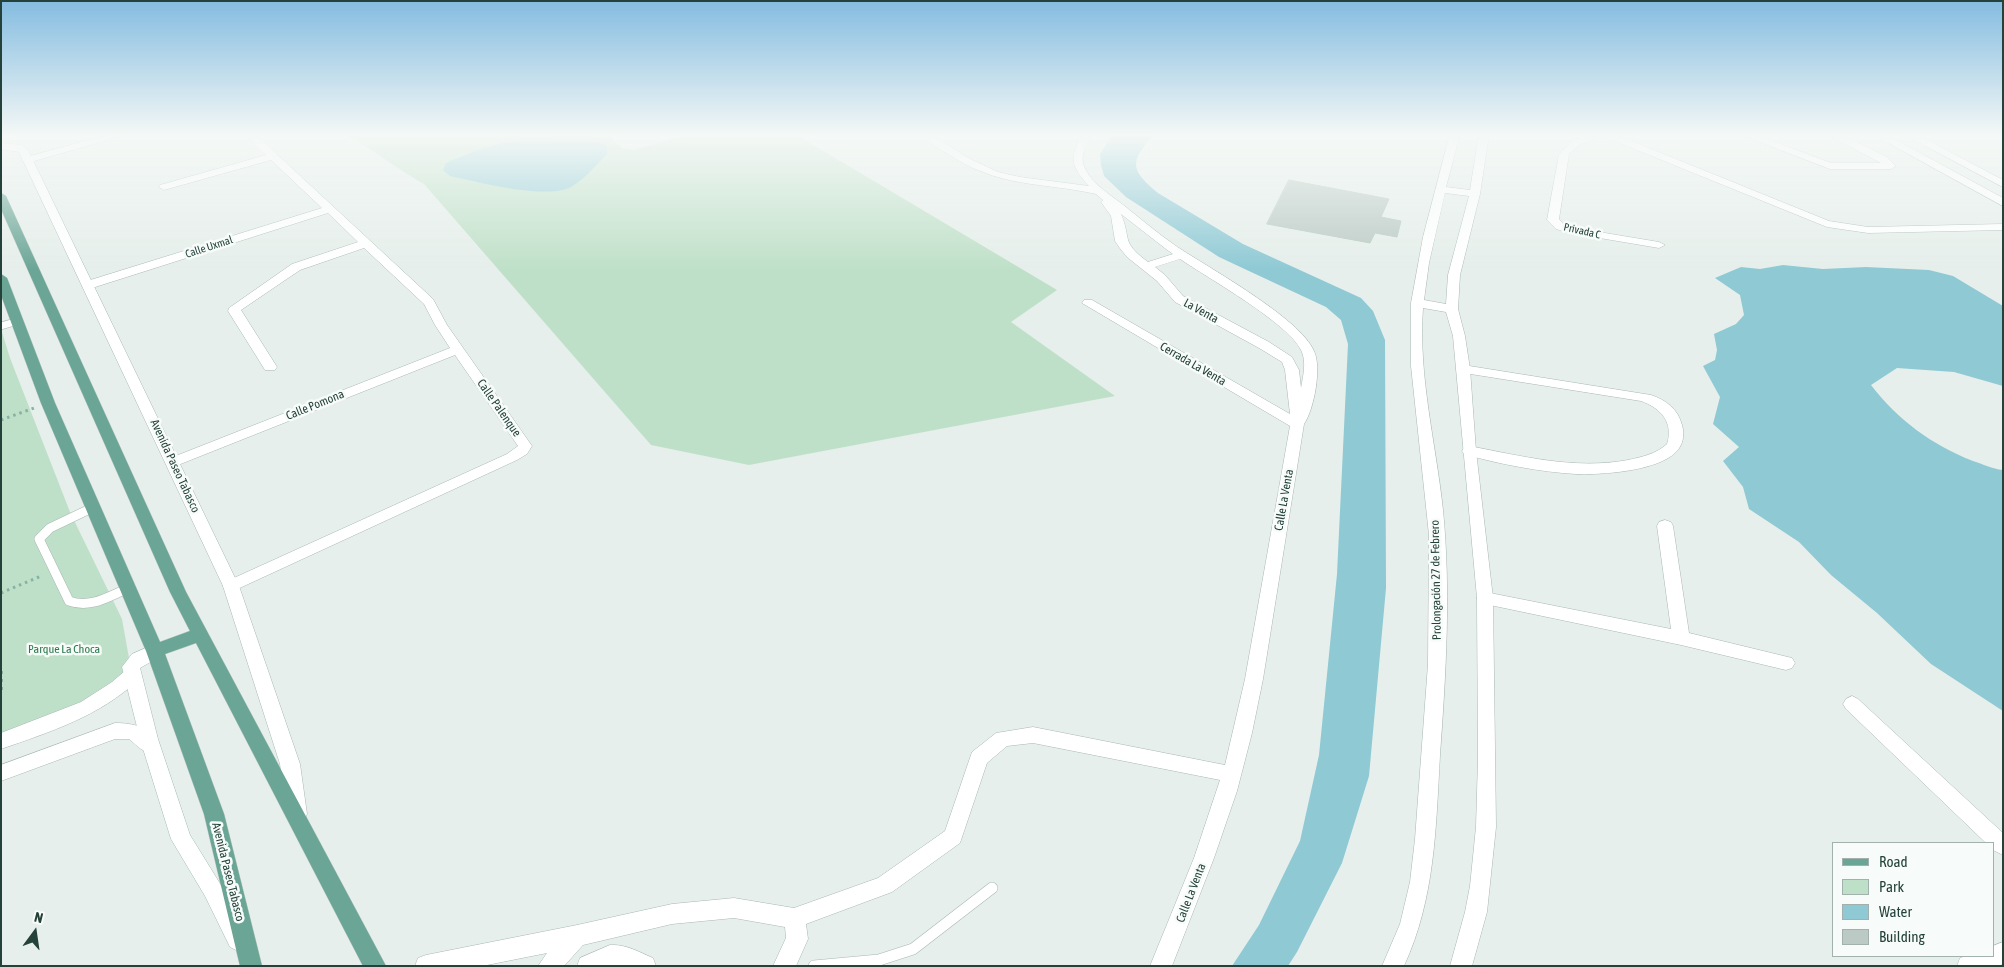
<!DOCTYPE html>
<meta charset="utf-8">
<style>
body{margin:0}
#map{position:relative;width:2004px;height:967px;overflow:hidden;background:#e6efeb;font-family:"Asap Condensed",sans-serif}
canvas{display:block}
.frame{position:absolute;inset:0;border:2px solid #24423a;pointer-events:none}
.legend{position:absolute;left:1832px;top:842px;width:162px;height:115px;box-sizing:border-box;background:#f7fbf9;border:1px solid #a3b1ad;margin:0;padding:6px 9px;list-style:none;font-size:15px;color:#24423a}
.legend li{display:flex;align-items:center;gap:10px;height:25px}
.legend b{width:25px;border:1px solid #a3b1ad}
.north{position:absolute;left:10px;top:907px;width:50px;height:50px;-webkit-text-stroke:4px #f7fbf9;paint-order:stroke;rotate:14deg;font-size:14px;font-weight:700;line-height:20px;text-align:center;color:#24423a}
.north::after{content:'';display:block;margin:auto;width:18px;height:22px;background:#24423a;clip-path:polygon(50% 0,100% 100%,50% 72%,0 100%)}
</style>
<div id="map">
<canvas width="2004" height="967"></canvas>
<div class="frame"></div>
<ul class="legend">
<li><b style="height:6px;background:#6aa596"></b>Road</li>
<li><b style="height:14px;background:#bfe0c8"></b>Park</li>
<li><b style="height:14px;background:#8ec9d4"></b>Water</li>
<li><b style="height:14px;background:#bbcac4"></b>Building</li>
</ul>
<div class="north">N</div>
</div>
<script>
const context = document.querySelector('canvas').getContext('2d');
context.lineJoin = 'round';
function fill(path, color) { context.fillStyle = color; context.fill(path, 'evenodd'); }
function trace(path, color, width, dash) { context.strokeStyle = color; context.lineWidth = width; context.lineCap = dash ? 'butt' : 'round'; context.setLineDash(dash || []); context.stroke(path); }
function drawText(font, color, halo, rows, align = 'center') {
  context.font = font + ' "Asap Condensed",sans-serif'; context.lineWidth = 5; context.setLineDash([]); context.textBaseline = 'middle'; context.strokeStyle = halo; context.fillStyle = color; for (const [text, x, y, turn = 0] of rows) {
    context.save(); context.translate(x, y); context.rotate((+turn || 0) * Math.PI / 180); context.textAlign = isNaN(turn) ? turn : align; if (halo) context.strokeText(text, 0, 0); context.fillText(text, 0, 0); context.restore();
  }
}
fill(new Path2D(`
 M344,134H608L622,148L633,150L688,134H795L1057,290L1011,322L1115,396L749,465L651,445L424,184C396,169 372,148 344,134Z
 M1,329L10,358L70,512L122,619L132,675L128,680L1,741Z`), '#bfe0c8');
fill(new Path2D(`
 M1113,134H1154C1130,162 1129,169 1158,193L1243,244L1361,298L1373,311L1385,340L1386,588L1369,776L1342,863L1297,952L1288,966H1232L1259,925L1300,841L1319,755L1337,574L1348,344L1341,320L1326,307L1219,257L1126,197L1104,176L1101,165L1100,154Z
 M521,140L598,142L607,145V154C596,165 585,179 571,187C546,200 478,182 450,176L443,170L446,163C471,152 494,143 521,140Z
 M1783,265L1823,269L1866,267L1929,270L1953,276L2003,306V386L1954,372L1897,368L1871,385C1898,420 1932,445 1973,461C1983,464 1992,469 2003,470V711L1931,664L1877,613L1831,575L1799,542L1749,509L1743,487L1723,461L1739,447L1713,424L1720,397L1703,366L1715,360L1717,350L1714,334L1736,324L1744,315L1740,295L1715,278L1741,267L1760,269Z`), '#8ec9d4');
const building = new Path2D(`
 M1289,180L1389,199L1381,217L1401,221L1397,237L1375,233L1370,243L1267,224Z`);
fill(building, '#bbcac4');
trace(building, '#b8c9c2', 1);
const serviceFar2 = new Path2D(`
 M1,326L18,321`);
const serviceFar1 = new Path2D(`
 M94,507L50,528L39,539L69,601C91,609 109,596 129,588`);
const service = new Path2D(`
 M814,966L879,960L913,949L992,888`);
const minor = new Path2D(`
 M111,134H129L27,163L22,160L23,158Z
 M244,134H255L433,299L447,325L532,446L527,454L517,460L231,592L225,590L223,586L225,582L507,454L518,446L455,355L178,465H168L166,462L168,459L450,348L435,325L424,304L364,248L300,270L241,310L277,367L275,370H265L228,311L229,308L292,264L358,242L328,213L92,288H84L82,285L84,282L322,208L271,160L164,190L159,187L160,185L266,155Z
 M919,134H931L970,159L998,172L1020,177L1089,186C1071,166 1069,159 1082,134H1092C1087,144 1081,152 1083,163C1087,180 1109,194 1122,204C1140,218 1157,233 1176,246C1209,268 1300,318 1314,351C1322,367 1314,410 1304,424L1263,679L1252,733L1237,791L1214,858L1172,966H1150L1194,858L1220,780L1033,743L1007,746L987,763L960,843L892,892L806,924L808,939L796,966H773L786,938L785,927L734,918L672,924L583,945L564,966H538L547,953L482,966H415L418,958L426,955L577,925L672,904L734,898L794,908L878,878L945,831L972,752L996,733L1033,727L1225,765L1245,679L1290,426L1082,303L1084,300H1092L1290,414L1285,370L1282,362L1259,348L1175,302L1157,281L1127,257L1119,247L1115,241L1111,216L1101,202L1103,200L1096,194C1037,181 1000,189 945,152C936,147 926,141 919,134ZM1121,214L1166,249L1173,254L1148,262C1120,241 1132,240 1121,214ZM1180,259C1208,278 1288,323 1301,350C1307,362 1303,376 1301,388L1299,370L1292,357L1269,342L1183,296L1165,275L1155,267Z
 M1587,134H1614L1829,221L1868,227L2003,224V230L1868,233L1827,227L1600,135L1578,146L1569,154L1559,219L1564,225L1575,228L1659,242L1665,245L1659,248L1570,233L1556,229L1547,220L1559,154L1571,142Z
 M1739,134H1754L1831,163H1881L1826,134H1840L1887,157L1896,166L1891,169H1830Z
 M1903,134H1916L2003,180V187Z
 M1463,365L1651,395C1666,400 1678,409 1682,425C1685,435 1683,446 1675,453C1656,471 1602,475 1576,474C1541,472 1498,464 1464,454L1462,451L1464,448L1469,446C1522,456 1574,470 1628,460C1642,457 1656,454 1667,444C1674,423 1661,408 1641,401L1458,372L1456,369L1458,366Z
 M1665,520L1671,522L1673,526L1689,633L1792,658L1795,663L1792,668L1786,670L1681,645L1485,604L1479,602L1477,598L1479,594L1485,592L1671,629L1657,526L1659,522Z
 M132,668L138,670L141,675L138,680C100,716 50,732 1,749V733L81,702L112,682L126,670Z
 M1852,696L1858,699L2003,833V855L1993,850V843H1986L1846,709L1843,704L1846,699Z
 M115,723C134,723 151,727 160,746L158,752C145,756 138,746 129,739H115L1,781V765Z
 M2003,942V964L1998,966H1957L1960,958L1966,956H1993V946Z
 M610,945C626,944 639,952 653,958L656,966H577L580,958Z`);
const tertiary = new Path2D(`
 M1450,134H1460L1446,187L1470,190L1479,134H1489L1480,194L1460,275L1458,309L1465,336L1470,369L1476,451L1493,598L1496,827L1487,912L1472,966H1450L1465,912L1470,886L1476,827L1478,759L1477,598L1453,336L1446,312L1423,308C1418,376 1436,443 1443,510C1451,591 1446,674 1440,755C1436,828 1435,899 1404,966H1382L1400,924L1410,882L1415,839L1428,664L1429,535L1411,366V303L1423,237ZM1445,193L1469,196L1448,275L1446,304L1424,300L1429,263Z
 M1872,134H1885L2003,198V206Z
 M1,143L22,145L28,150L239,586L300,764L307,814L304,820L297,823L290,820L287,814L280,764L223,586L19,152L1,149Z`);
const secondary = new Path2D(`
 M155,644L161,646L164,651L161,656L140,668L158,739L190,835L219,882L249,940L246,947L238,951L230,947L205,896L171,839L140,739L122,667L132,654Z`);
const primary = new Path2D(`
 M1,193L6,196L186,592L386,966H363L196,643L165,654L224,814L262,966H240L204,814L146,651L41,403L1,295V274L7,278L55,403L160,642L190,631L170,592L1,209Z`);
trace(serviceFar2, '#a8b8b2', 8);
trace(serviceFar1, '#a8b8b2', 10);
trace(service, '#a8b8b2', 12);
trace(minor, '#a8b8b2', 1);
trace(tertiary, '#a8b8b2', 1);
trace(secondary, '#a4bbb3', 1);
trace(primary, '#c2cac8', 1);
trace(new Path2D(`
 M1,420L34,408
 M1,593L41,576`), '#86b3a5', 3, [2.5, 4]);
trace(new Path2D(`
 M1,671V693`), '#86b3a5', 4, [3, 5]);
trace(serviceFar2, '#fff', 7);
trace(serviceFar1, '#fff', 9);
trace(service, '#fff', 11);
fill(minor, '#fff');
fill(tertiary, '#fff');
fill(secondary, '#fff');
fill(primary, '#6aa596');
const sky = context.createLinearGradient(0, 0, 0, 270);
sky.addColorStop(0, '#84bce0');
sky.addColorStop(0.5, '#f4f8f6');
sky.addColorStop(1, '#f4f8f600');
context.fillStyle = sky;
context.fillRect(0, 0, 2004, 270);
drawText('11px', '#24423a', '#f7fbf9', [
 ["Privada C",1582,231,13],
 ["Calle Uxmal",209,247,-18]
]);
drawText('12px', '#24423a', '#f7fbf9', [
 ["La Venta",1201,311,29],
 ["Cerrada La Venta",1193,364,30],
 ["Calle Pomona",315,405,-22],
 ["Calle Palenque",499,408,55],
 ["Avenida Paseo Tabasco",175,466,65],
 ["Calle La Venta",1284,500,-80],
 ["Prolongación 27 de Febrero",1436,580,-91],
 ["Avenida Paseo Tabasco",228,872,76],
 ["Calle La Venta",1191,893,-69]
]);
drawText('12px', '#2d7a4b', '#f7fbf9', [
 ["Parque La Choca",64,649]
]);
</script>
